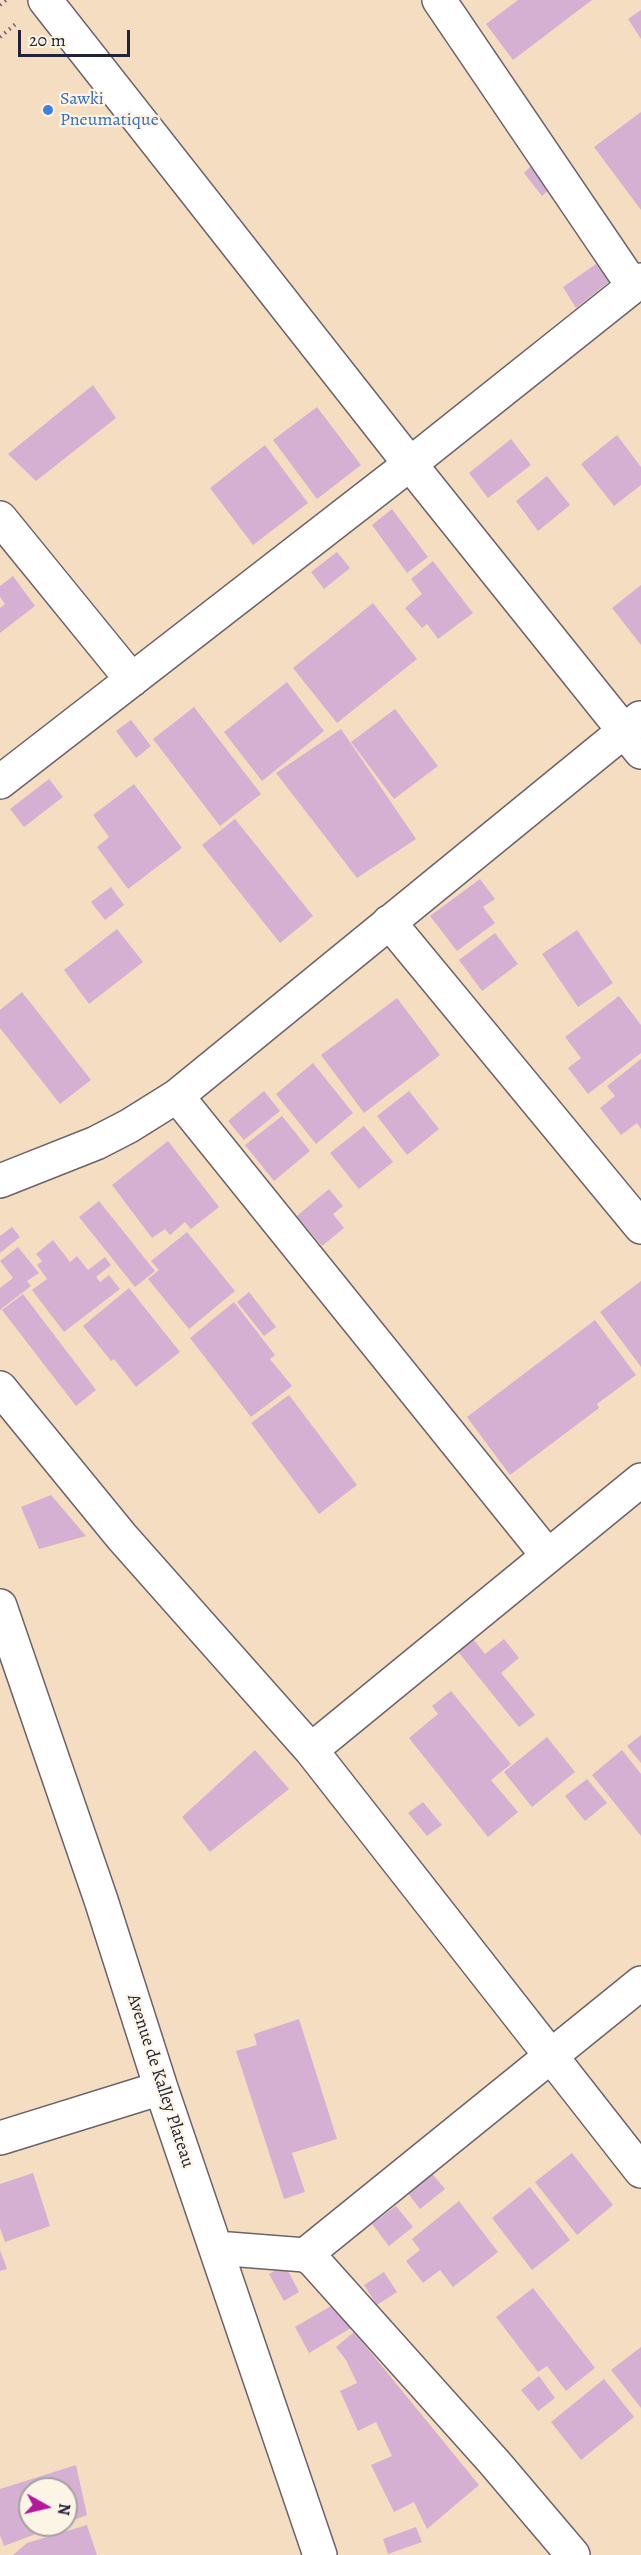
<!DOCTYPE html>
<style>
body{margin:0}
#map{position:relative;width:641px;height:2555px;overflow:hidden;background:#f5ddc1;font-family:Alegreya,serif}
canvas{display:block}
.north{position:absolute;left:18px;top:2477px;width:60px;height:60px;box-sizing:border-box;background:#fcf5e5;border:2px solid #a5a1a1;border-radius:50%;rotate:98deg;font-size:16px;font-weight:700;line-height:24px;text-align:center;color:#22223b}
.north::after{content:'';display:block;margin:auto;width:21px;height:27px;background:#b5179e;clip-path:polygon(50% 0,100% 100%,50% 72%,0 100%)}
.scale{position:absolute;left:18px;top:30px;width:112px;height:27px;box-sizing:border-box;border:3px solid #22223b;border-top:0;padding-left:8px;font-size:18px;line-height:21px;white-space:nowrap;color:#22223b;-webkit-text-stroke:4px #fcf5e5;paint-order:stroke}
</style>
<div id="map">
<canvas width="641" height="2555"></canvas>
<div class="north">N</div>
<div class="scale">20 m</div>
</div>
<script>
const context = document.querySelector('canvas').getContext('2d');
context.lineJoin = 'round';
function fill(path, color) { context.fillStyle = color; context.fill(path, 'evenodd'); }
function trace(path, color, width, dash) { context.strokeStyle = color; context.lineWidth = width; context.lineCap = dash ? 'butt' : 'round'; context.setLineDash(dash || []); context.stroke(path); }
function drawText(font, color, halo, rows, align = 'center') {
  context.font = font + ' Alegreya,serif'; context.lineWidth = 4.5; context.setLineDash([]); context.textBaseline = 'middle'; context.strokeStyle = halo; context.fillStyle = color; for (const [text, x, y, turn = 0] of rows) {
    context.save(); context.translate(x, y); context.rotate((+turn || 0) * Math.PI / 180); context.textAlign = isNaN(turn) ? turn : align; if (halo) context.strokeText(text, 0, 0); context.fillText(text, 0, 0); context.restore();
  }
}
fill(new Path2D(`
 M518,0H592L513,60L486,24Z
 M641,10V39L628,19Z
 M641,112V210L594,147Z
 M540,157L558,181L542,196L524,173Z
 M596,264L610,281L576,308L563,287Z
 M93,385L116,418L36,481L8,454Z
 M317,407L361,465L317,499L273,440Z
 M617,435L641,467V485L614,506L581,464Z
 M511,439L531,465L488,498L469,473Z
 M265,445L308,503L253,545L210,488Z
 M547,476L570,505L538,531L516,501Z
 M392,509L428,557L407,573L372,525Z
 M337,552L350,568L324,589L311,572Z
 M433,561L473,613L438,639L427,624L422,628L405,608L422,594L411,579Z
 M13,576L35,606L0,633V608L5,604L0,597V586Z
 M641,585V645L612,608Z
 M373,603L417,659L337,723L293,668Z
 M287,682L324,731L262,781L224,732Z
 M194,707L261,794L220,826L153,739Z
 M395,709L438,766L394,799L351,742Z
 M131,720L151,746L136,758L116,731Z
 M341,729L416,839L357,878L276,773Z
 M49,779L63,797L24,827L10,809Z
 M134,784L182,848L128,889L97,847L109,837L93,815Z
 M235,819L313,916L280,943L202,845Z
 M480,879L495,899L483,907L495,923L457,951L430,916Z
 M111,887L124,905L105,920L91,902Z
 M117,929L143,962L89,1004L64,970Z
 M577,930L613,983L578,1007L542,954Z
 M495,933L518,964L482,991L459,960Z
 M22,992L91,1080L60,1104L0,1028V1010Z
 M619,996L641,1025V1053L588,1094L568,1068L581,1058L565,1037Z
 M397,998L440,1055L364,1113L321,1055Z
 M641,1059V1129L637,1123L621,1135L600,1108L615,1096L607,1086Z
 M313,1063L353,1113L316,1144L276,1094Z
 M264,1091L280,1111L244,1140L228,1121Z
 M409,1091L439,1129L407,1155L377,1116Z
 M282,1116L310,1151L274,1181L245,1145Z
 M364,1126L393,1162L359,1189L330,1153Z
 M168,1141L219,1207L191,1229L185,1222L170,1235L165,1229L152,1238L112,1185Z
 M329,1189L343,1206L333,1214L344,1228L322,1246L297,1216Z
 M99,1201L155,1271L135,1287L79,1217Z
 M12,1227L20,1237L0,1253V1236Z
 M187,1232L235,1291L189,1329L148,1279L159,1270L151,1261Z
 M53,1240L70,1262L77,1256L88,1270L105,1257L111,1265L96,1277L100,1282L109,1275L120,1289L64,1332L32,1290L47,1279L37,1265L42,1261L36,1254Z
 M18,1247L39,1273L27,1281L31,1286L0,1310V1288L13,1278L0,1261Z
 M641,1281V1367L600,1312Z
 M129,1288L180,1352L136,1387L114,1359L111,1361L83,1326Z
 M249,1292L276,1327L264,1336L237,1302Z
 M23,1294L96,1390L76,1406L2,1310Z
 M234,1302L275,1355L270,1359L292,1386L251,1417L190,1338Z
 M595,1320L636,1375L597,1404L599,1408L510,1475L467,1417Z
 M289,1395L357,1485L319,1514L251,1423Z
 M51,1495L86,1536L39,1549L21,1507Z
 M466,1630L485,1654L504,1639L519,1658L501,1673L535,1715L519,1727L451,1643Z
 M451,1691L511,1764L491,1780L518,1812L488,1837L409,1738L438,1714L432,1706Z
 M641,1735V1763L627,1746Z
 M547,1737L575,1772L532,1807L504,1772Z
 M255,1750L289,1789L210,1852L182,1817Z
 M622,1750L641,1774V1836L592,1775Z
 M587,1779L607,1803L585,1821L565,1796Z
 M423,1802L442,1825L427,1836L408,1813Z
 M299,2019L337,2139L292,2153L305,2192L284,2199L236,2051L257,2045L254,2034Z
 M572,2153L613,2205L577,2235L535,2182Z
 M428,2169L445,2189L420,2209L404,2188Z
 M33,2173L50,2226L5,2242L0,2228V2184Z
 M530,2187L570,2240L532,2270L492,2218Z
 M459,2201L498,2252L453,2287L440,2270L423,2283L406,2261L420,2250L412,2239Z
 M396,2206L413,2227L389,2246L372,2224Z
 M0,2250L7,2269L0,2271Z
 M285,2265L299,2292L284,2301L269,2274Z
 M384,2272L397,2292L377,2305L364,2285Z
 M533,2288L595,2368L566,2391L547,2366L538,2372L496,2317Z
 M336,2303L351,2328L309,2353L295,2327Z
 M354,2332L479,2485L427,2529L414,2502L394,2512L371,2465L392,2456L376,2422L358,2431L340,2391L357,2383L346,2360L336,2347Z
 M641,2347V2408L611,2370Z
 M539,2376L555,2398L538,2411L521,2390Z
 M604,2379L634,2417L581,2460L551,2422Z
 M76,2465L87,2515L66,2523V2489H30V2525H60L4,2546L0,2535V2489Z
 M87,2525L97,2555H13L27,2543Z
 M416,2527L422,2542L388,2554L383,2539Z`), '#d6b0d3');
const minor = new Path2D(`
 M45,0L410,464L641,752
 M439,0L633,286
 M0,518L132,680
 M0,782L410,464L641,280
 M389,922L641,1227
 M177,1096L548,1556
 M0,1181L96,1143L129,1126L177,1096L640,718
 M0,1388L122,1537L311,1750L641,2171
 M0,1606L101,1900L161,2088L320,2555
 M311,1750L641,1480
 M0,2138L161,2088
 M216,2248L305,2255L313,2260L494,2462L573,2555
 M305,2255L641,1983`);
trace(minor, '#6c636a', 36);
trace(new Path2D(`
 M0,5L6,0
 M0,37L17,23`), '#6c636a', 4, [1.5, 4.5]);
trace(minor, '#fff', 33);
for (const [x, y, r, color] of [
 [48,110,6,"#3f7fe0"]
]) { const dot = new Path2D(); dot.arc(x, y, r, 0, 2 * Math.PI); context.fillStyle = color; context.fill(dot); trace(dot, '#fcf5e5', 2); }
drawText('18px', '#366cbe', '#fcf5e5', [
 ["Sawki",60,100],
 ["Pneumatique",60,121]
], 'left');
drawText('18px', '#22223b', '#fcf5e5', [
 ["Avenue de Kalley Plateau",160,2081,72]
]);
</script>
